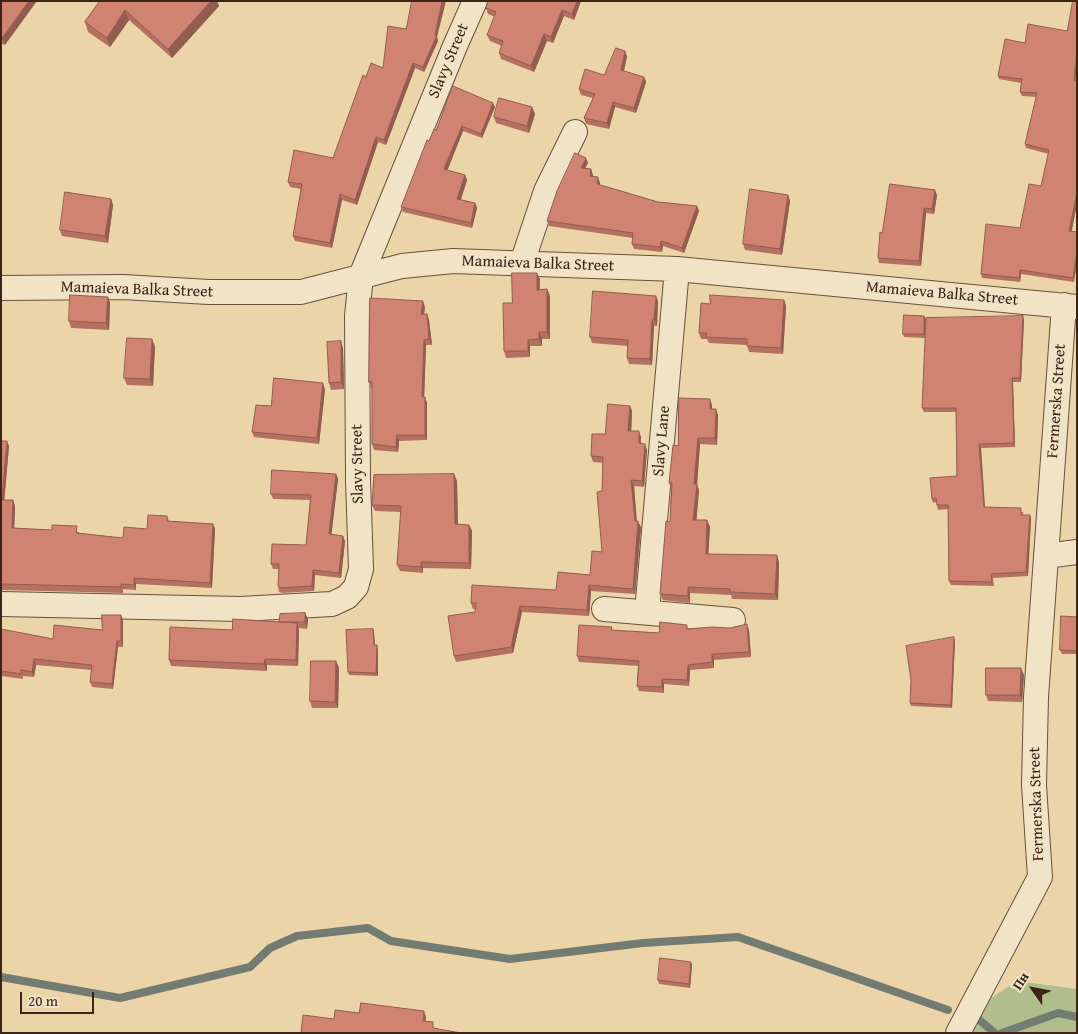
<!DOCTYPE html>
<meta charset="utf-8">
<style>
body{margin:0}
#map{position:relative;width:1078px;height:1034px;overflow:hidden;background:#ead4a8;font-family:"Gentium Book Plus",serif}
canvas{display:block}
.frame{position:absolute;inset:0;border:2px solid #3c2419;pointer-events:none}
.north{position:absolute;left:1008px;top:964px;width:50px;height:50px;-webkit-text-stroke:4px #f1e3c6;paint-order:stroke;rotate:303deg;font-size:14px;font-weight:700;line-height:20px;text-align:center;color:#3c2419}
.north::after{content:'';display:block;margin:auto;width:18px;height:22px;background:#3c2419;clip-path:polygon(50% 0,100% 100%,50% 72%,0 100%)}
.scale{position:absolute;left:20px;top:992px;width:74px;height:22px;box-sizing:border-box;border:2px solid #3c2419;border-top:0;padding-left:6px;font-size:15px;line-height:18px;white-space:nowrap;color:#3c2419;-webkit-text-stroke:4px #f1e3c6;paint-order:stroke}
</style>
<div id="map">
<canvas width="1078" height="1034"></canvas>
<div class="frame"></div>
<div class="north">Пн</div>
<div class="scale">20 m</div>
</div>
<script>
const context = document.querySelector('canvas').getContext('2d');
context.lineJoin = 'round';
function fill(path, color) { context.fillStyle = color; context.fill(path, 'evenodd'); }
function trace(path, color, width, dash) { context.strokeStyle = color; context.lineWidth = width; context.lineCap = dash ? 'butt' : 'round'; context.setLineDash(dash || []); context.stroke(path); }
function drawText(font, color, halo, rows, align = 'center') {
  context.font = font + ' "Gentium Book Plus",serif'; context.lineWidth = 4; context.setLineDash([]); context.textBaseline = 'middle'; context.strokeStyle = halo; context.fillStyle = color; for (const [text, x, y, turn = 0] of rows) {
    context.save(); context.translate(x, y); context.rotate((+turn || 0) * Math.PI / 180); context.textAlign = isNaN(turn) ? turn : align; if (halo) context.strokeText(text, 0, 0); context.fillText(text, 0, 0); context.restore();
  }
}
fill(new Path2D(`
 M1017,981L1077,989V1033H963L982,1004Z`), '#b1be8c');
trace(new Path2D(`
 M1,977L120,998L250,967L270,948L297,936L368,928L391,941L510,959L643,943L738,937L948,1010
 M978,1019L995,1033
 M1002,1033L1058,1013L1077,1017`), '#737c72', 8);
const minor = new Path2D(`
 M522,263L546,191L575,132
 M1,288L123,287L209,292H301L402,266L453,261L677,269L1077,307
 M1046,556L1077,552
 M1,604L240,609L332,604L347,597L356,587L361,569L358,480L357,316L361,276L455,46L475,1
 M604,609L733,620
 M647,612L677,269
 M958,1033L1040,877L1034,785L1036,697L1064,305`);
trace(minor, '#68503d', 26);
trace(minor, '#f1e3c6', 24);
fill(new Path2D(`
 M1,1L5,45L1,43Z
 M100,1H217L219,6L172,58L129,20L110,47L88,32L85,22Z
 M489,1H581L574,20L564,16L553,43L547,41L534,72L501,59L499,53L502,46L490,41L487,35L495,17L488,14L486,8Z
 M1067,31L1076,80L1077,81V204L1071,231L1074,282L1021,274L1020,282L982,278L981,274L1020,228L1041,186L1049,154L1026,148L1025,144L1037,97L1022,96L1020,92L1021,83L999,79L998,76L1025,43Z
 M437,37L438,41L424,72L415,68L386,145L378,142L357,205L342,200L332,248L295,241L293,236L301,189L290,187L288,182L333,158L366,77L383,68Z
 M627,56L624,71L644,77L646,82L636,113L615,107L609,129L586,124L584,118L593,98L581,95L579,89L604,75Z
 M495,107L482,138L463,131L447,170L465,175L467,180L461,200L475,203L477,208L472,228L403,212L401,207L429,141L436,130Z
 M532,107L535,114L529,133L496,123L494,117Z
 M588,163L585,168L591,169L593,176L600,183V185L658,202L697,206L699,211L684,253L663,246L662,252L634,249L632,244L633,238L549,226L547,221Z
 M788,195L790,201L782,255L745,250L743,244Z
 M937,195L934,214L926,213L921,266L879,263L878,258L882,233Z
 M111,199L113,205L108,243L62,236L60,230Z
 M540,279V290L547,289L550,296V339H542V346H530V357L506,358L504,351L512,303Z
 M108,297L110,303L109,330L71,328L69,321Z
 M784,300L786,306L783,354L749,352L747,345L709,343L707,339H701L699,333L710,304Z
 M658,301L657,326H654L652,365L629,364L627,358L628,346L592,343L590,337Z
 M425,307L424,314H427L429,320L432,345H426L424,397L427,403V440L399,441L398,452L374,450L372,444V388H371L369,382Z
 M924,316L925,338L904,337L903,334Z
 M1023,316L1024,320L1021,382H1013L1015,447L981,448L985,507L1023,512V515H1030L1031,519L1028,576L993,578L994,586L951,585L949,581L948,509L938,510L936,502L933,503L932,499L957,476L956,412H924L922,408Z
 M155,346L153,386L127,385L124,378Z
 M343,348L344,389L331,390L329,383Z
 M325,389L319,444L254,437L252,432Z
 M712,405V409L718,415L717,445L700,444L697,485L699,490L696,520H707L710,527L708,554L779,562L778,600L732,599L731,595L690,593V603L663,600L660,594L670,522L671,489L669,483L678,446Z
 M630,406L632,411L631,431L641,437V443L647,450L644,487L634,486L637,521L641,527L635,594L591,591L589,616L522,612L513,653L456,662L454,656L475,612L476,609H473L471,603L556,590L590,575L602,552V491L603,463L593,462L591,456L605,434Z
 M1,441L9,446L4,500H13L15,506L14,528L79,532V533L123,538L147,529L167,516L169,521L213,524L215,529L212,588L136,584V590L123,589V593L2,590L1,587Z
 M336,474L338,479L331,534L345,541L341,578L315,575L314,591L283,593L279,592L278,586L279,569H273L271,564L306,545L310,500L273,499L271,494Z
 M457,481L458,524L469,525L472,531L471,569L423,568V573L400,571L397,565L401,512L375,511L372,505Z
 M305,613L308,619L307,629L299,628L298,666L267,665V671L171,666L169,660L232,630L279,622Z
 M1077,617V654H1062L1060,650Z
 M123,620V647H118L113,689L92,687L90,682L92,670L36,665L34,677L23,676V679L1,676V629L53,639L102,630Z
 M373,629L374,632L375,645L378,649V676L349,675L348,672Z
 M689,629L749,630L751,657L714,660V668L690,670L689,686L664,684V693L639,691L637,686L638,666L579,662L577,656L613,630L659,633Z
 M955,641L952,708L911,706L910,703Z
 M336,661L339,668L338,708H312L310,701Z
 M1024,675L1022,702L988,701L986,695Z
 M691,962L692,965L690,988L659,984L658,980Z`), '#b47161');
fill(new Path2D(`
 M29,1H37L5,45L2,38Z
 M211,1H217L219,6L172,58L168,49Z
 M442,1H446L437,37L438,41L424,72L423,67L435,35Z
 M577,1H581L574,20L572,14Z
 M125,10L129,20L110,47L107,38Z
 M562,10L564,16L553,43L551,37Z
 M544,34L547,41L534,72L531,66Z
 M1077,50V68L1075,84L1074,80Z
 M625,51L627,56L623,75L621,70Z
 M413,63L415,68L386,145L384,140Z
 M644,77L646,82L636,113L634,108Z
 M613,102L615,107L609,129L607,123Z
 M493,103L495,107L482,138L481,134Z
 M532,107L535,114L529,133L527,126Z
 M462,126L463,131L446,174L444,169Z
 M376,137L378,142L357,205L355,200Z
 M586,158L588,163L583,173L581,168Z
 M591,169L593,175L592,181L590,176Z
 M465,175L467,180L459,204L457,199Z
 M598,177L600,183L599,189L597,184Z
 M935,190L937,195L934,214L932,209Z
 M1077,193V204L1071,235L1069,231Z
 M340,194L342,200L332,248L330,243Z
 M788,195L790,201L782,255L780,249Z
 M111,199L113,205L108,243L105,236Z
 M475,203L477,208L472,228L471,223Z
 M697,206L699,211L684,253L682,248Z
 M924,208L926,213L921,266L919,261Z
 M661,241L663,246L662,252L660,247Z
 M1077,250V264L1074,282L1073,278Z
 M1020,270L1021,274L1020,282L1019,278Z
 M537,273L540,279L539,296L537,290Z
 M547,289L550,296V339L547,332Z
 M656,296L658,301L657,326L654,320Z
 M108,297L110,303L109,330L106,323Z
 M784,300L786,306L783,354L781,348Z
 M423,301L425,307L423,320L421,314Z
 M427,314L429,320L432,345L429,339Z
 M924,316L926,319L925,338L924,334Z
 M1023,316L1024,320L1021,382L1020,378Z
 M652,320L654,326L652,365L650,359Z
 M539,332L542,339V346L539,339Z
 M152,339L155,346L153,386L150,379Z
 M424,340L426,345L424,403L422,397Z
 M528,340L530,346V357L528,351Z
 M341,341L343,348L344,389L341,382Z
 M1012,378L1013,382L1015,447L1014,443Z
 M323,383L325,389L319,444L317,438Z
 M425,397L427,403V440L425,435Z
 M710,399L712,405V415L710,409Z
 M630,406L632,411L631,437L628,431Z
 M716,409L718,415L717,445L715,438Z
 M639,431L641,437V449L639,443Z
 M397,435L399,441L398,452L396,447Z
 M698,438L700,444L697,485L699,490L696,526L693,520L694,484Z
 M7,441L9,446L4,505L2,500Z
 M645,444L647,450L644,487L642,481Z
 M979,444L981,448L985,511L984,507Z
 M336,474L338,479L331,539L329,534Z
 M454,474L457,481L458,531L455,524Z
 M631,480L634,486L637,527L635,521Z
 M13,500L15,506L14,534L12,528Z
 M1030,515L1031,519L1028,576L1026,572Z
 M707,520L710,527L708,560L706,554Z
 M638,521L641,527L635,594L633,589Z
 M213,524L215,529L212,588L210,583Z
 M469,525L472,531L471,569L469,563Z
 M343,536L345,541L341,578L339,573Z
 M777,555L779,562L778,600L775,594Z
 M421,562L423,568V573L421,567Z
 M313,570L315,575L314,591L312,586Z
 M134,578L136,584V590L134,585Z
 M589,585L591,591L589,616L587,610Z
 M688,587L690,593V603L688,596Z
 M520,606L522,612L513,653L511,647Z
 M305,613L308,619L307,629L305,622Z
 M121,615L123,620V647L121,641Z
 M297,623L299,630L298,666L296,660Z
 M747,624L749,630L751,657L749,652Z
 M373,629L374,632L375,648L374,645Z
 M954,637L955,641L952,708L951,705Z
 M117,641L118,647L113,689L112,684Z
 M377,645L378,649V676L376,673Z
 M712,654L714,660V668L712,662Z
 M34,659L36,665L34,677L32,672Z
 M265,659L267,665V671L264,664Z
 M336,661L339,668L338,708L335,702Z
 M688,665L690,670L689,686L687,680Z
 M1021,668L1024,675L1022,702L1020,695Z
 M662,679L664,684V693L662,687Z
 M691,962L692,965L690,988L689,984Z
 M424,1011L426,1017L425,1027L423,1021Z`), '#925c4f');
const building = new Path2D(`
 M1,1H29L2,38H1Z
 M100,1H211L168,49L125,10L107,38L85,22Z
 M412,1H442L435,35H437L423,67L413,63L384,140L376,137L355,200L340,194L330,243L293,236L302,184L288,182L294,150L333,158L363,75L366,77L371,63L383,68L388,26L406,29Z
 M489,1H577L572,14L562,10L551,37L544,34L531,66L499,53L503,41L487,35L496,12L486,8Z
 M1073,1H1077V50L1074,80L1077,81V193L1069,231L1077,232V250L1073,278L1020,270L1019,278L981,274L986,224L1020,228L1029,184L1041,186L1049,150L1025,144L1037,93L1020,92L1022,79L998,76L1005,39L1025,43L1028,24L1067,31Z
 M616,48L625,51L621,70L644,77L634,108L613,102L607,123L584,118L595,94L579,89L585,69L604,75Z
 M453,86L493,103L481,134L462,126L444,169L465,175L457,199L475,203L471,223L401,207L427,140L429,141L434,129L436,130Z
 M499,98L532,107L527,126L494,117Z
 M575,153L586,158L581,168L591,169L590,176L598,177L597,184L658,202L697,206L682,248L661,241L660,247L632,244L633,233L547,221L557,191Z
 M890,184L935,190L932,209L924,208L919,261L878,258L880,232L882,233Z
 M750,189L788,195L780,249L743,244Z
 M65,192L111,199L105,236L60,230Z
 M512,273H537V290L547,289V332H539V339L528,340V351H504L503,303H512Z
 M593,291L656,296L654,320H652L650,359L627,358L628,340L590,337Z
 M70,295L108,297L106,323L69,321Z
 M710,295L784,300L781,348L747,346V339L706,337L707,333H699L701,303L710,304Z
 M370,298L423,301L421,314H427L429,339L424,340L422,397H425V435H397L396,447L372,444V382H369Z
 M904,315L924,316V334H903Z
 M1023,316L1020,378H1012L1014,443L979,444L984,507L1021,508V515H1030L1026,572L991,574L992,582L949,581L948,505H937L936,498L932,499L930,478L957,476L956,408H922L926,318Z
 M127,338L152,339L150,379L124,378Z
 M341,341V382L329,383L327,342Z
 M274,378L323,383L317,438L252,432L256,405L271,406Z
 M679,398L710,399V409H716L715,438H698L694,484H697L693,520H707L706,554L777,555L775,594L730,592V589L688,587V596L660,594L666,521L670,522L672,483H669L673,445L678,446Z
 M608,404L630,406L628,431H639V443L645,444L642,481L631,480L635,521H638L633,589L589,585L587,610L520,606L511,647L454,656L448,616L475,612L476,603H471L472,585L556,590L558,572L590,575L592,551L602,552L597,492L602,491L603,457L591,456L592,434H605Z
 M1,441H7L2,500H13L12,528L52,530V525L77,526L76,533L123,538L124,527L147,529L148,515L167,516V521L213,524L210,583L134,578V585L121,584V587L1,584Z
 M272,470L336,474L329,534L343,536L339,573L313,570L312,586L281,588L278,586L279,564H271L272,544L306,545L311,495L271,494Z
 M454,474L455,524L469,525V563L421,562V567L397,565L401,506L372,505L374,475Z
 M305,613V622H279L280,614Z
 M102,615H121V641H117L112,684L90,682L92,665L34,659L32,672L21,670V674L1,671V629L53,639L54,625L102,630Z
 M1061,616L1077,617V651L1060,650Z
 M233,619L297,623L296,660L265,659L264,664L169,660L170,627L232,630Z
 M660,622L687,625V629L712,627L730,628L747,624L749,652L712,654V662L688,665L687,680L662,679V687L637,686L639,661L577,656L579,625L612,627L611,630L659,633Z
 M373,629L374,645H377L376,673L348,672L346,630Z
 M954,637L951,705L910,703L911,680L906,646Z
 M311,661H336L335,702L310,701Z
 M986,668H1021L1020,695H986Z
 M660,958L691,962L689,984L658,980Z
 M361,1003L424,1011L423,1021L433,1022V1028L461,1033H301L303,1015L334,1019L335,1010L359,1013Z`);
fill(building, '#d18371');
trace(building, '#925c4f', 1);
drawText('16px', '#3c2419', '#f1e3c6', [
 ["Slavy Street",449,61,-67],
 ["Mamaieva Balka Street",538,264,2],
 ["Mamaieva Balka Street",137,290,2],
 ["Mamaieva Balka Street",942,294,5],
 ["Fermerska Street",1057,401,-86],
 ["Slavy Lane",662,441,-85],
 ["Slavy Street",358,464,-91],
 ["Fermerska Street",1037,804,-92]
]);
</script>
